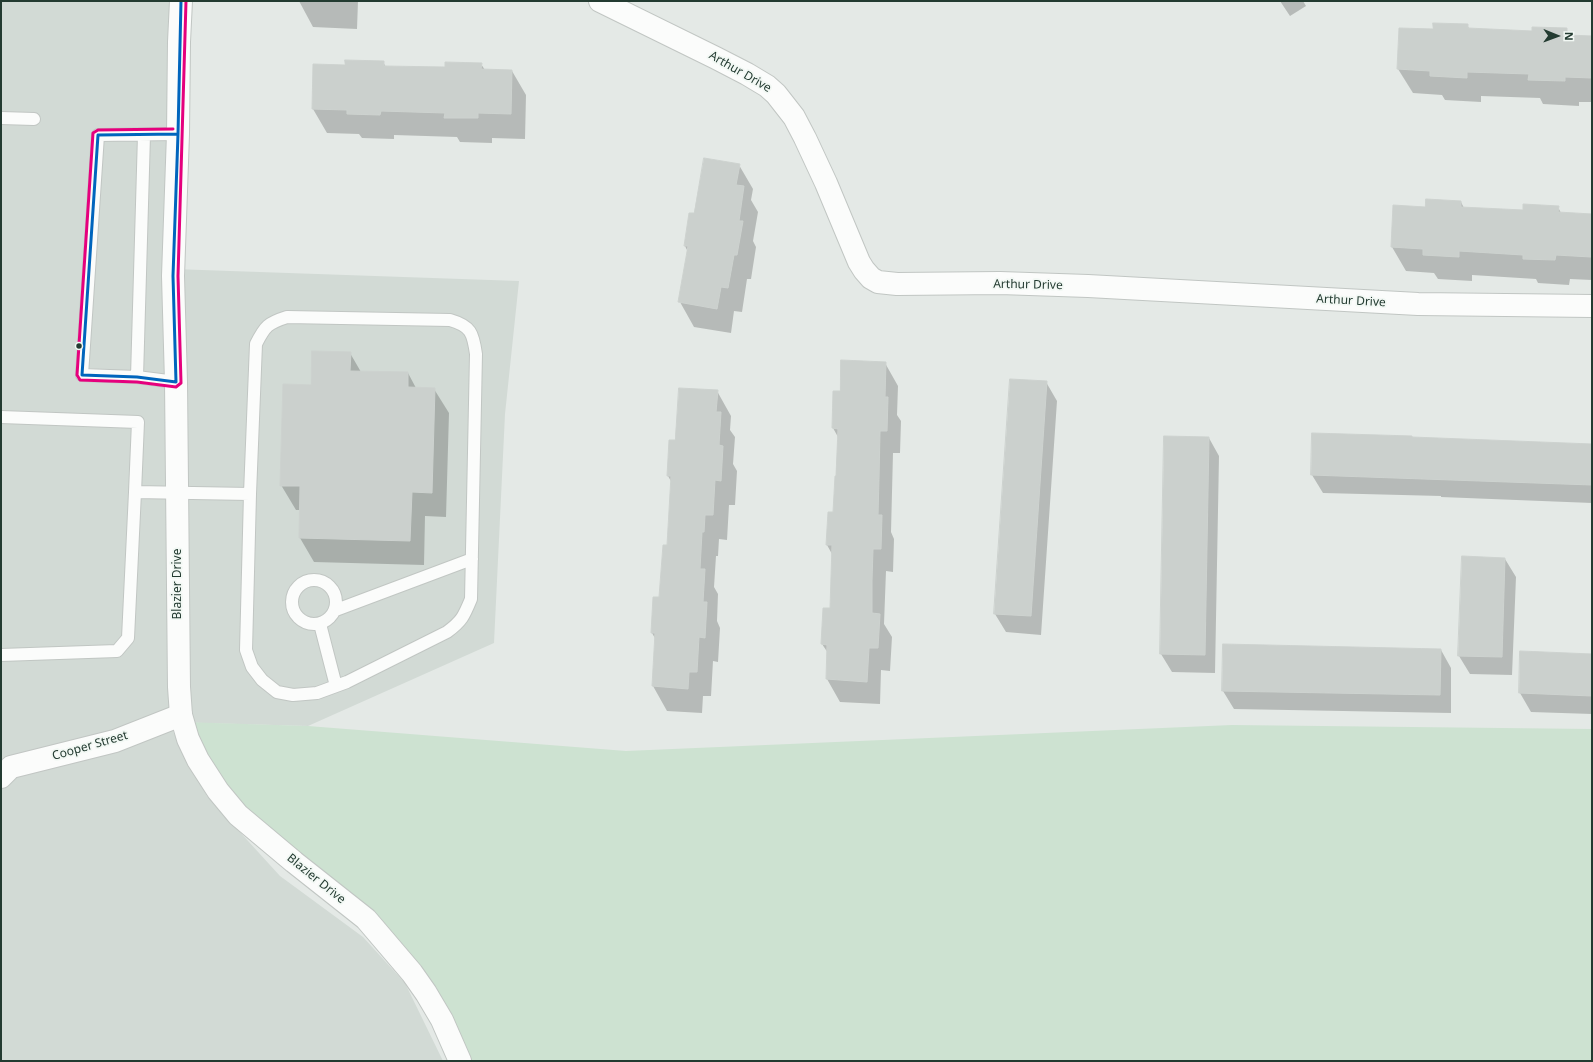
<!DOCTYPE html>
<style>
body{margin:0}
#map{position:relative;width:1593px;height:1062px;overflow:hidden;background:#e4e9e6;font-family:"Noto Sans",sans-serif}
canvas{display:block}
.frame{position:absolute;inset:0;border:2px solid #233b31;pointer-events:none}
.north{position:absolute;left:1537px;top:16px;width:40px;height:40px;-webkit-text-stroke:3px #f2f8f4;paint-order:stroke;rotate:91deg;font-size:11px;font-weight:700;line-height:16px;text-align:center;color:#233b31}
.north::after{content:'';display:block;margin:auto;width:14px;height:18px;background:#233b31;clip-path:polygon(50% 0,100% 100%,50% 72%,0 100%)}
</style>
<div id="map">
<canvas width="1593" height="1062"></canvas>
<div class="frame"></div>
<div class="north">N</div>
</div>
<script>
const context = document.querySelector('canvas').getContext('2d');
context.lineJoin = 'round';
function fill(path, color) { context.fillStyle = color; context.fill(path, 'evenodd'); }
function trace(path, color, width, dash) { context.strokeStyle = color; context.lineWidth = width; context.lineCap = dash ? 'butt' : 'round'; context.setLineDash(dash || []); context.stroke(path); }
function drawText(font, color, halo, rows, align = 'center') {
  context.font = font + ' "Noto Sans",sans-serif'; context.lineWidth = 3.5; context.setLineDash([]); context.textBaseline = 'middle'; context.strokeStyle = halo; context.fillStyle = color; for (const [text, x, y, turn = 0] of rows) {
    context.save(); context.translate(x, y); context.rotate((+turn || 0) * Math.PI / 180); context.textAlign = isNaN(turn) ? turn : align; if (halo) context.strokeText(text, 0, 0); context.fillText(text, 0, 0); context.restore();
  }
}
fill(new Path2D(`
 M1,1H181L173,269L519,281L505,414L494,643L308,726L168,722L207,796L280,876L363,937L405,983L443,1061H1Z`), '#d2dad5');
fill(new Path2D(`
 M183,722L308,726L626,751L1232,725L1592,729V1061H460L412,973L238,815Z`), '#cde2d1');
fill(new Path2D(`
 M299,1H358L357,29L313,27Z
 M1280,1H1303L1306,6L1290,16Z
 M1467,25L1470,30L1533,32L1566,29L1570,37H1592V102H1579V106L1543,104L1540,98L1481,96V102L1445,100L1442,95L1413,93L1398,69L1433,30Z
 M383,62L386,67L446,68L481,64L485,70L512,71L526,95L525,139L492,138V143L460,142L457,137L394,135V139L362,138L359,134L327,133L313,109L346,66Z
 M739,165L753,189L751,200L758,212L753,241L756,247L751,279H747L742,312L734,311L731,333L694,327L680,302L688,252L685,246L695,215Z
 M1461,202L1464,208L1524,211L1558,207L1561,213L1592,215V280L1570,279L1569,285L1538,283L1536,279L1472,275V281L1438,279L1434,273L1406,271L1392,247L1426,208Z
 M350,353L361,372L408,373L416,388L434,389L449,413L446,517L425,516L424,565L314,562L300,538V510H296L281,485L312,386Z
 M885,363L898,386L897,415L901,421L900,453H893L891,532L894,539L893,572L886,571L884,624L892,637L890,671L881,670L880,704L840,702L827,679L828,653L822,644L831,609L832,554L827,545L834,513L838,437L833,428L841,392Z
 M1046,382L1057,401L1041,635L1006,632L995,614Z
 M717,391L731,416L730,430L735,437L733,464L737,471L735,505H729L727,540L719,539L718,556H716L714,587L718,594L717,621L720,628L718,662L713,661L711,696H703L702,713L667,711L653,686L656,640L652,633L660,598L668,546L672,483L668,476L676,441Z
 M1209,438L1219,456L1215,673L1172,672L1161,654Z
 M1412,438L1592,445V503L1441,497V496L1323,493L1312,475Z
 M1505,559L1516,577L1512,675L1470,674L1459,656Z
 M1441,650L1451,668V713L1234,709L1223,691Z
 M1592,655V714L1531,712L1520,693Z`), '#0003');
const building = new Path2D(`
 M1433,23L1468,24V28L1532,31V27L1567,28V35L1592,36V78L1565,77V81L1528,80L1529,74L1467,72V78L1430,76V71L1397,69L1399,28L1433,29Z
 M345,60L384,61V66L445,67V62L482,63L481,69L512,70L511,114L478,113V118H444L445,113L381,111L380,115L347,114V110L312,109L313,64L345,65Z
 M704,158L740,164L736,185L744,186L739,221H743L737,255H734L728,288L721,287L717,309L678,302L688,246H684L689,213H694Z
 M1426,199L1461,201V207L1523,210V204L1559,206L1558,212L1592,214L1591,257L1556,255L1555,260L1523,259V255L1459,251V257L1423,255V249L1391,247L1393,205L1425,207Z
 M312,351L351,352L350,371L408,372V387L435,388L432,493L412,492L410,541L299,538L300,486H280L283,384L311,385Z
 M841,360L886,362L885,397H888L887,431H880L879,478L878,515H882L881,549H873L872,580V613L880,614L878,648H869L867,682L826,679L827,645L821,644L823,608H830L832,545H826L828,512H833L835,476H836L838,429L832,428L833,391H840Z
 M1010,379L1047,381L1031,616L994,614Z
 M679,388L718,390L716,412H721L719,445L723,446L721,481L715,480L713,515H705L704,532H702L700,569H705L703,602H707L705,638L699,637L697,672H689L688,689L652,686L655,633H651L653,597H659L663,545H667L671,476H667L669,440H675Z
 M1312,433L1412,436V437L1592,444V485L1311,475Z
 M1164,436L1209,437L1205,655L1160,654Z
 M1462,556L1505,558L1502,657L1458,656Z
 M1223,644L1441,649L1440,695L1222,691Z
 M1520,651L1592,654V696L1519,693Z`);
fill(building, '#cbd0cd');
trace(building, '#cdd2cf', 1);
const service = new Path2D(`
 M1,118L34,119
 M287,317L450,320C471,326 473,333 476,354L471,599C464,616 462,621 447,632L347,682L317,693L293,695L277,692L262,680L252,667L246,650L250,494L256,344C265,326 268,323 287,317Z
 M137,377L144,135
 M176,382L137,377L82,375L98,135L178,134
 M1,417L138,422L135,492L250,494
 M292 602a22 22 0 1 1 44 0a22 22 0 1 1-44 0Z
 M336,610L472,559
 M320,624L336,686
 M1,655L117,651L128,638L135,492`);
const minor = new Path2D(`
 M600,1L716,58L747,74L767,86L776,94L794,117L805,138L826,183L859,262L864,270L871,278L878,282L897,284L1000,283L1088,286L1418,304L1592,306
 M1,777L11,767L115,741L181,715`);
const tertiary = new Path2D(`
 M181,1L179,42L178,134L173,276L176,382L179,687L181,715L188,739L198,760L218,791L238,815L294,862L366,919L412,973L426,993L442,1020L460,1061`);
trace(service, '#c1c6c3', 14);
trace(minor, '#c1c6c3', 24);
trace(tertiary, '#c1c6c3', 24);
trace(service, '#fbfcfb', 12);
trace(minor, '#fbfcfb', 22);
trace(tertiary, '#fbfcfb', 22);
trace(new Path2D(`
 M178,134L173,276L176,382L137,377L82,375L98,135Z
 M178,134L181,1`), '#0065bd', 3);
trace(new Path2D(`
 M173,129L98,130L93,133L77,375L80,380L137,382L176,387L181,383L178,276L186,1`), '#e5007d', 3);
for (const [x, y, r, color] of [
 [79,346,3.5,"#233b31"]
]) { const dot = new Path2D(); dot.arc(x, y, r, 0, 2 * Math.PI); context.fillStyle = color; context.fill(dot); trace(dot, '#f2f8f4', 1.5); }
drawText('12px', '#233b31', '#f2f8f4', [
 ["Arthur Drive",740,72,30],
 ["Arthur Drive",1028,285,1],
 ["Arthur Drive",1351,301,3],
 ["Blazier Drive",178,584,-90],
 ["Cooper Street",90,746,-16],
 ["Blazier Drive",316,879,39]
]);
</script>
